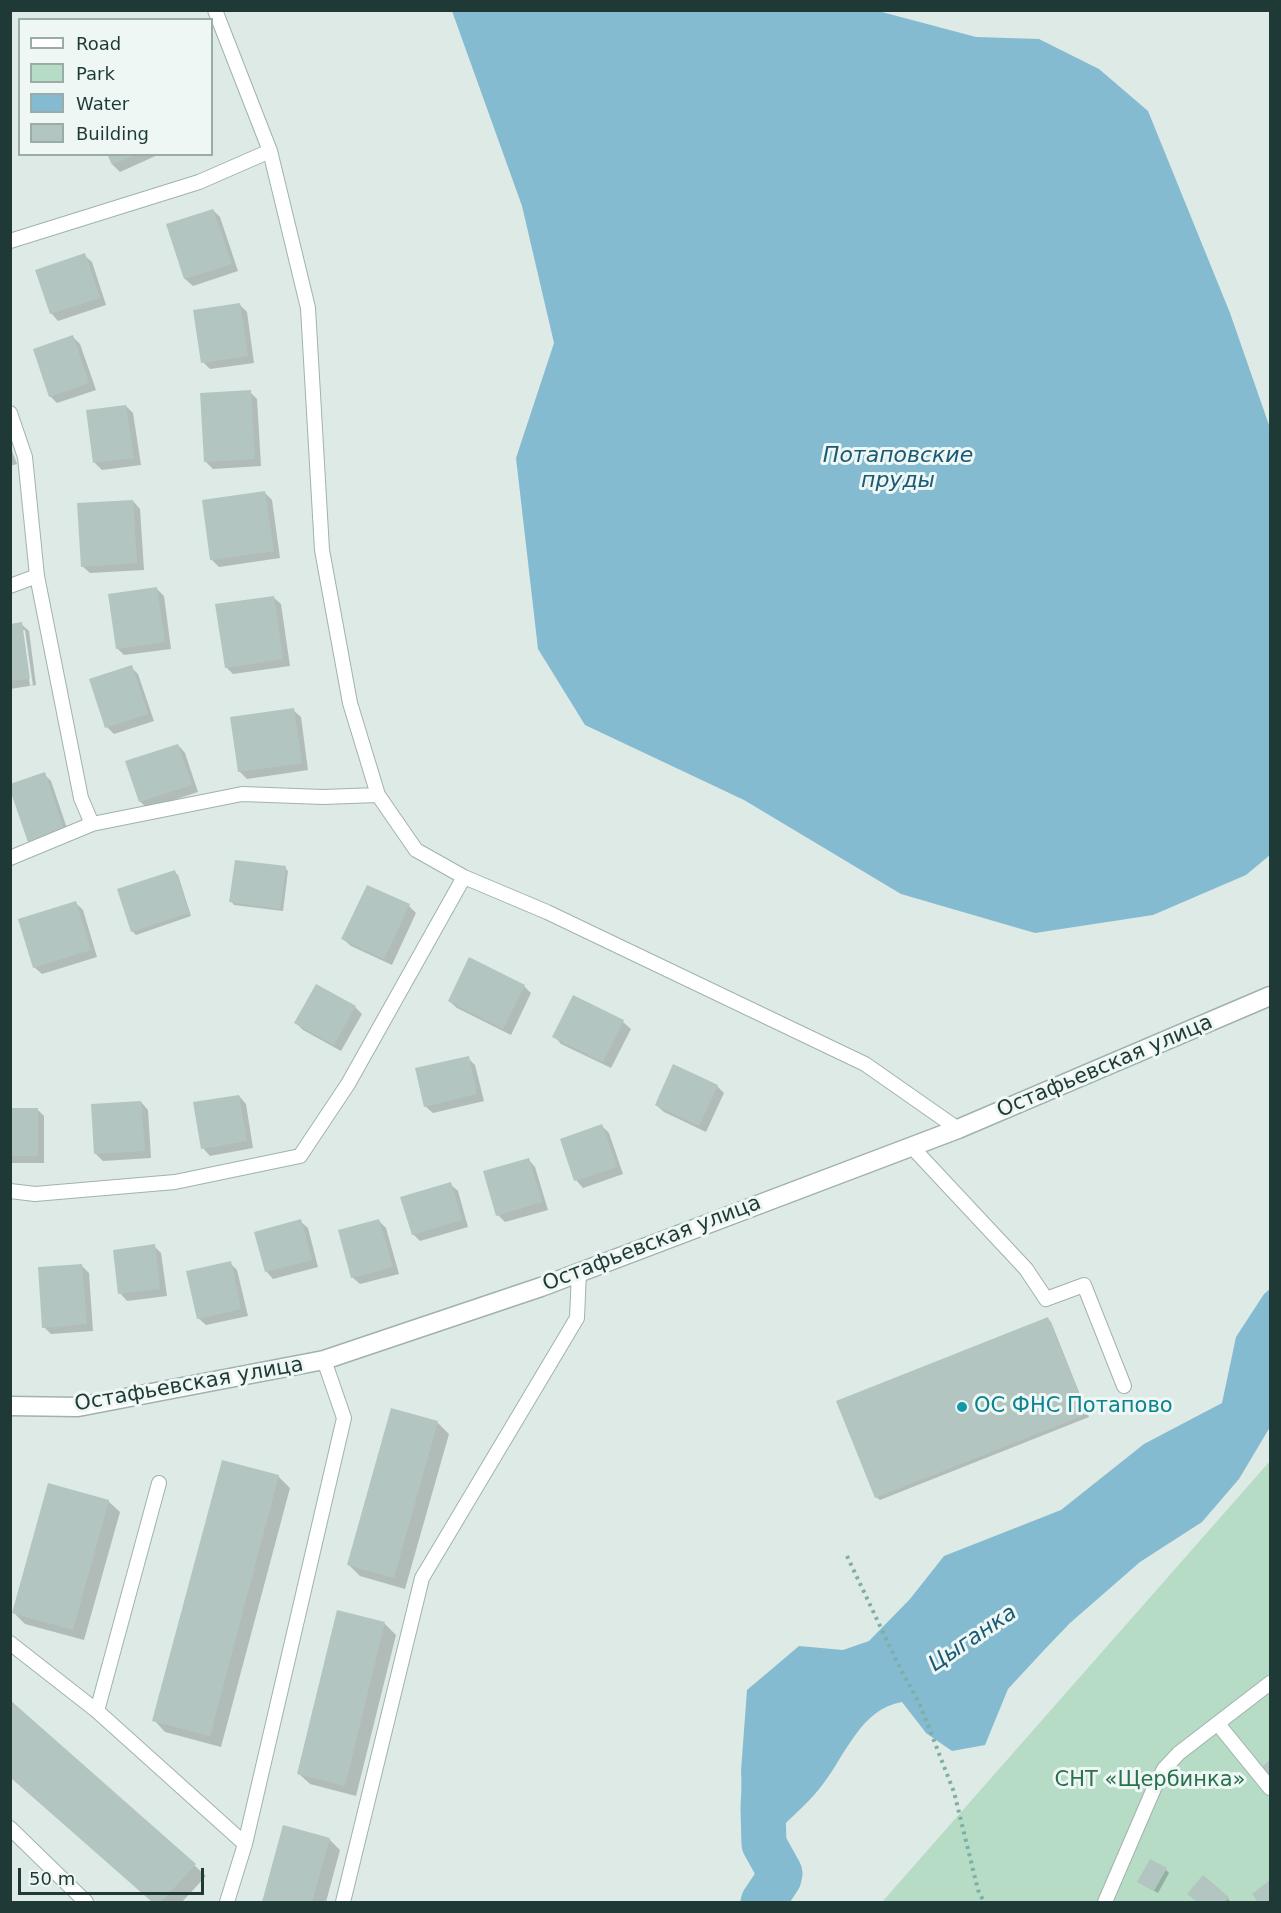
<!DOCTYPE html>
<meta charset="utf-8">
<style>
body{margin:0}
#map{position:relative;width:1281px;height:1913px;overflow:hidden;background:#deeae6;font-family:"DejaVu Sans",sans-serif}
canvas{display:block}
.frame{position:absolute;inset:0;border:12px solid #1f3a36;pointer-events:none}
.legend{position:absolute;left:18px;top:18px;width:195px;height:138px;box-sizing:border-box;background:#eef7f4;border:2px solid #9baba8;margin:0;padding:8px 10px;list-style:none;font-size:18px;color:#1f3a36}
.legend li{display:flex;align-items:center;gap:12px;height:30px}
.legend b{width:30px;border:2px solid #9baba8}
.scale{position:absolute;left:18px;top:1868px;width:186px;height:27px;box-sizing:border-box;border:3px solid #1f3a36;border-top:0;padding-left:8px;font-size:18px;line-height:21px;white-space:nowrap;color:#1f3a36;-webkit-text-stroke:4px #eef7f4;paint-order:stroke}
</style>
<div id="map">
<canvas width="1281" height="1913"></canvas>
<div class="frame"></div>
<ul class="legend">
<li><b style="height:8px;background:#fff"></b>Road</li>
<li><b style="height:16px;background:#b6dcc5"></b>Park</li>
<li><b style="height:16px;background:#84bbd1"></b>Water</li>
<li><b style="height:16px;background:#b3c5c0"></b>Building</li>
</ul>
<div class="scale">50 m</div>
</div>
<script>
const context = document.querySelector('canvas').getContext('2d');
context.lineJoin = 'round';
function fill(path, color) { context.fillStyle = color; context.fill(path, 'evenodd'); }
function trace(path, color, width, dash) { context.strokeStyle = color; context.lineWidth = width; context.lineCap = dash ? 'butt' : 'round'; context.setLineDash(dash || []); context.stroke(path); }
function drawText(font, color, halo, rows, align = 'center') {
  context.font = font + ' "DejaVu Sans",sans-serif'; context.lineWidth = 6; context.setLineDash([]); context.textBaseline = 'middle'; context.strokeStyle = halo; context.fillStyle = color; for (const [text, x, y, turn = 0] of rows) {
    context.save(); context.translate(x, y); context.rotate((+turn || 0) * Math.PI / 180); context.textAlign = isNaN(turn) ? turn : align; if (halo) context.strokeText(text, 0, 0); context.fillText(text, 0, 0); context.restore();
  }
}
fill(new Path2D(`
 M1270,1461V1902H882Z`), '#b6dcc5');
fill(new Path2D(`
 M452,11H878L976,37L1039,39L1099,69L1148,111L1230,313L1270,428V855L1246,875L1153,915L1035,933L901,894L744,800L585,725L538,649L516,458L554,343L522,206Z
 M1270,1289V1427L1239,1479L1202,1522L1140,1562L1070,1623L1046,1648L1008,1689L985,1745L952,1751L926,1733L902,1702C861,1709 846,1754 823,1784C812,1799 797,1812 784,1825H764L743,1810L741,1771L747,1690L799,1646L843,1650L869,1641L910,1599L944,1556L1061,1510L1144,1444L1222,1403L1236,1337L1264,1294Z`), '#84bbd1');
fill(new Path2D(`
 M109,154H160L120,172L113,165Z
 M213,210L220,217L238,271L193,286L185,279Z
 M84,255L92,262L106,305L58,321L51,313Z
 M240,305L247,312L254,363L210,369L203,362Z
 M73,337L80,344L96,390L57,403L50,396Z
 M250,392L257,399L261,466L213,469L206,462Z
 M126,406L133,413L141,465L102,470L95,463Z
 M10,446L17,464L10,466Z
 M264,492L272,500L280,558L219,567L211,559Z
 M133,501L140,509L144,570L90,573L82,566Z
 M157,589L164,596L171,649L124,655L117,648Z
 M273,597L281,604L290,666L233,674L226,667Z
 M21,624L29,631L36,685L10,689V625ZM22,630H25L33,686H30Z
 M131,667L138,674L154,721L114,734L107,727Z
 M293,710L301,717L308,770L247,779L239,771Z
 M178,745L185,753L198,792L147,809L140,801Z
 M44,774L51,781L71,840L37,852Z
 M285,868L288,871L283,911L234,905L231,901Z
 M174,872L178,875L191,916L136,935L132,931Z
 M76,903L83,910L97,957L42,974L34,967Z
 M409,906L416,913L392,965L351,946L343,939Z
 M524,986L531,993L511,1035L457,1008L449,1001Z
 M574,997L623,1022L631,1029L611,1068L561,1044L554,1036Z
 M355,1007L362,1014L341,1051L303,1030L296,1023Z
 M468,1058L475,1065L484,1101L433,1113L425,1106Z
 M717,1086L724,1093L706,1132L664,1112L656,1105Z
 M239,1096L246,1104L253,1148L210,1156L203,1148Z
 M141,1102L148,1110L151,1158L103,1161L96,1154Z
 M10,1109H37L44,1116V1163H10Z
 M602,1126L609,1133L623,1174L583,1188L576,1180L562,1140Z
 M528,1159L535,1167L548,1210L505,1222L498,1215Z
 M450,1184L458,1191L468,1227L420,1241L413,1234Z
 M300,1221L308,1228L318,1267L273,1279L266,1271Z
 M379,1221L386,1228L399,1274L360,1284L352,1277Z
 M154,1246L161,1253L167,1296L127,1301L120,1293Z
 M230,1263L237,1270L248,1316L206,1325L198,1318Z
 M82,1266L89,1273L93,1331L51,1334L44,1327Z
 M1048,1319L1051,1322L1089,1417L880,1500L876,1497Z
 M392,1410L438,1423L449,1434L405,1589L360,1576L349,1565Z
 M278,1476L290,1488L221,1747L165,1732L154,1720Z
 M108,1501L120,1512L84,1640L25,1624L14,1613Z
 M338,1612L385,1624L396,1635L356,1796L310,1784L298,1773Z
 M10,1777L194,1865L206,1876L182,1902H153Z
 M284,1827L329,1839L340,1850L326,1902H264Z
 M1166,1870L1169,1873L1158,1893L1143,1885Z
 M1203,1877L1228,1899L1231,1902H1199L1189,1894Z`), '#0003');
trace(new Path2D(`
 M763,1902L779,1878L780,1873L764,1844L763,1809L765,1762`), '#84bbd1', 45);
fill(new Path2D(`
 M107,154H137L112,165Z
 M213,209L232,264L184,279L166,224Z
 M85,253L100,298L50,314L35,270Z
 M240,303L248,356L201,363L193,310Z
 M73,335L89,383L49,397L33,349Z
 M251,390L255,459L204,462L200,393Z
 M126,405L134,458L93,463L86,410Z
 M265,491L274,551L210,560L202,500Z
 M133,500L137,563L81,567L77,503Z
 M157,587L165,642L116,649L108,594Z
 M274,596L283,659L225,668L215,604Z
 M22,622L30,679L10,681V624Z
 M132,665L148,714L105,728L89,679Z
 M294,708L302,763L238,772L230,717Z
 M178,744L192,785L139,802L125,761Z
 M45,772L65,833L29,845L10,790V784Z
 M235,860L286,866L280,909L229,902Z
 M175,870L189,913L131,932L117,889Z
 M367,885L410,904L384,959L341,939Z
 M76,901L91,950L33,968L18,919Z
 M469,957L525,985L503,1029L448,1001Z
 M316,984L356,1006L334,1045L294,1023Z
 M573,995L624,1020L603,1062L552,1037Z
 M469,1056L477,1094L424,1107L415,1068Z
 M673,1064L718,1085L699,1126L655,1105Z
 M239,1095L247,1141L201,1149L193,1102Z
 M141,1101L145,1151L94,1154L91,1104Z
 M10,1108H38V1156H10Z
 M602,1124L617,1167L574,1181L560,1139Z
 M529,1158L542,1202L496,1216L483,1171Z
 M451,1182L462,1220L412,1235L400,1197Z
 M301,1219L312,1260L265,1272L254,1232Z
 M379,1219L393,1267L351,1278L338,1230Z
 M155,1244L160,1289L118,1294L113,1250Z
 M231,1261L241,1309L197,1319L186,1271Z
 M82,1264L87,1324L42,1328L38,1267Z
 M1048,1317L1087,1414L875,1498L836,1401Z
 M391,1408L438,1421L394,1578L347,1565Z
 M222,1460L279,1475L210,1736L152,1721Z
 M48,1483L109,1500L73,1630L12,1613Z
 M337,1610L385,1622L345,1786L297,1774Z
 M10,1700L196,1864L161,1902H152L10,1777Z
 M1270,1760V1777L1262,1767Z
 M283,1825L330,1838L312,1902H262Z
 M1150,1859L1167,1868L1154,1891L1137,1882Z
 M1203,1875L1229,1897L1225,1902H1197L1187,1894Z
 M1270,1880V1902H1258L1252,1894Z`), '#b3c5c0');
const lane = new Path2D(`
 M215,10L270,151L308,308L322,550L350,703L378,795L416,850L464,877L547,912L865,1064L958,1129
 M10,241L199,182L270,151
 M10,413L25,457L37,576L81,798L92,824
 M10,586L37,576
 M10,858L92,824L242,794L323,797L378,795
 M911,1146L1026,1269L1046,1299L1084,1285L1124,1386
 M10,1191L35,1194L175,1182L300,1156L348,1084L464,877
 M10,1643L97,1711L245,1844
 M97,1711L159,1483
 M1218,1724L1270,1788
 M10,1828L86,1902
 M227,1902L245,1844L344,1418L324,1360
 M343,1902L422,1578L577,1318L579,1272
 M1105,1902L1155,1786L1164,1769L1179,1753L1270,1683`);
const street = new Path2D(`
 M10,1406L78,1407L324,1360L541,1287L958,1129L1270,996`);
trace(lane, '#a1b2ae', 16);
trace(street, '#a1b2ae', 21);
trace(new Path2D(`
 M847,1556L897,1662L920,1705L954,1792L978,1890L984,1902`), '#7dafa6', 4, [3, 4.5]);
trace(lane, '#fff', 14);
trace(street, '#fff', 18);
for (const [x, y, r, color] of [
 [962,1407,6,"#0f9aa8"]
]) { const dot = new Path2D(); dot.arc(x, y, r, 0, 2 * Math.PI); context.fillStyle = color; context.fill(dot); trace(dot, '#eef7f4', 2); }
drawText('21px', '#1f3a36', '#eef7f4', [
 ["Остафьевская улица",1105,1067,-23],
 ["Остафьевская улица",652,1244,-21],
 ["Остафьевская улица",189,1385,-10]
]);
drawText('21px', '#0d838f', '#eef7f4', [
 ["ОС ФНС Потапово",974,1407]
], 'left');
drawText('21px', '#29714f', '#eef7f4', [
 ["СНТ «Щербинка»",1150,1781]
]);
drawText('italic 22px', '#195a77', '#eef7f4', [
 ["Потаповские",898,456],
 ["пруды",898,481],
 ["Цыганка",973,1639,-34]
]);
</script>
